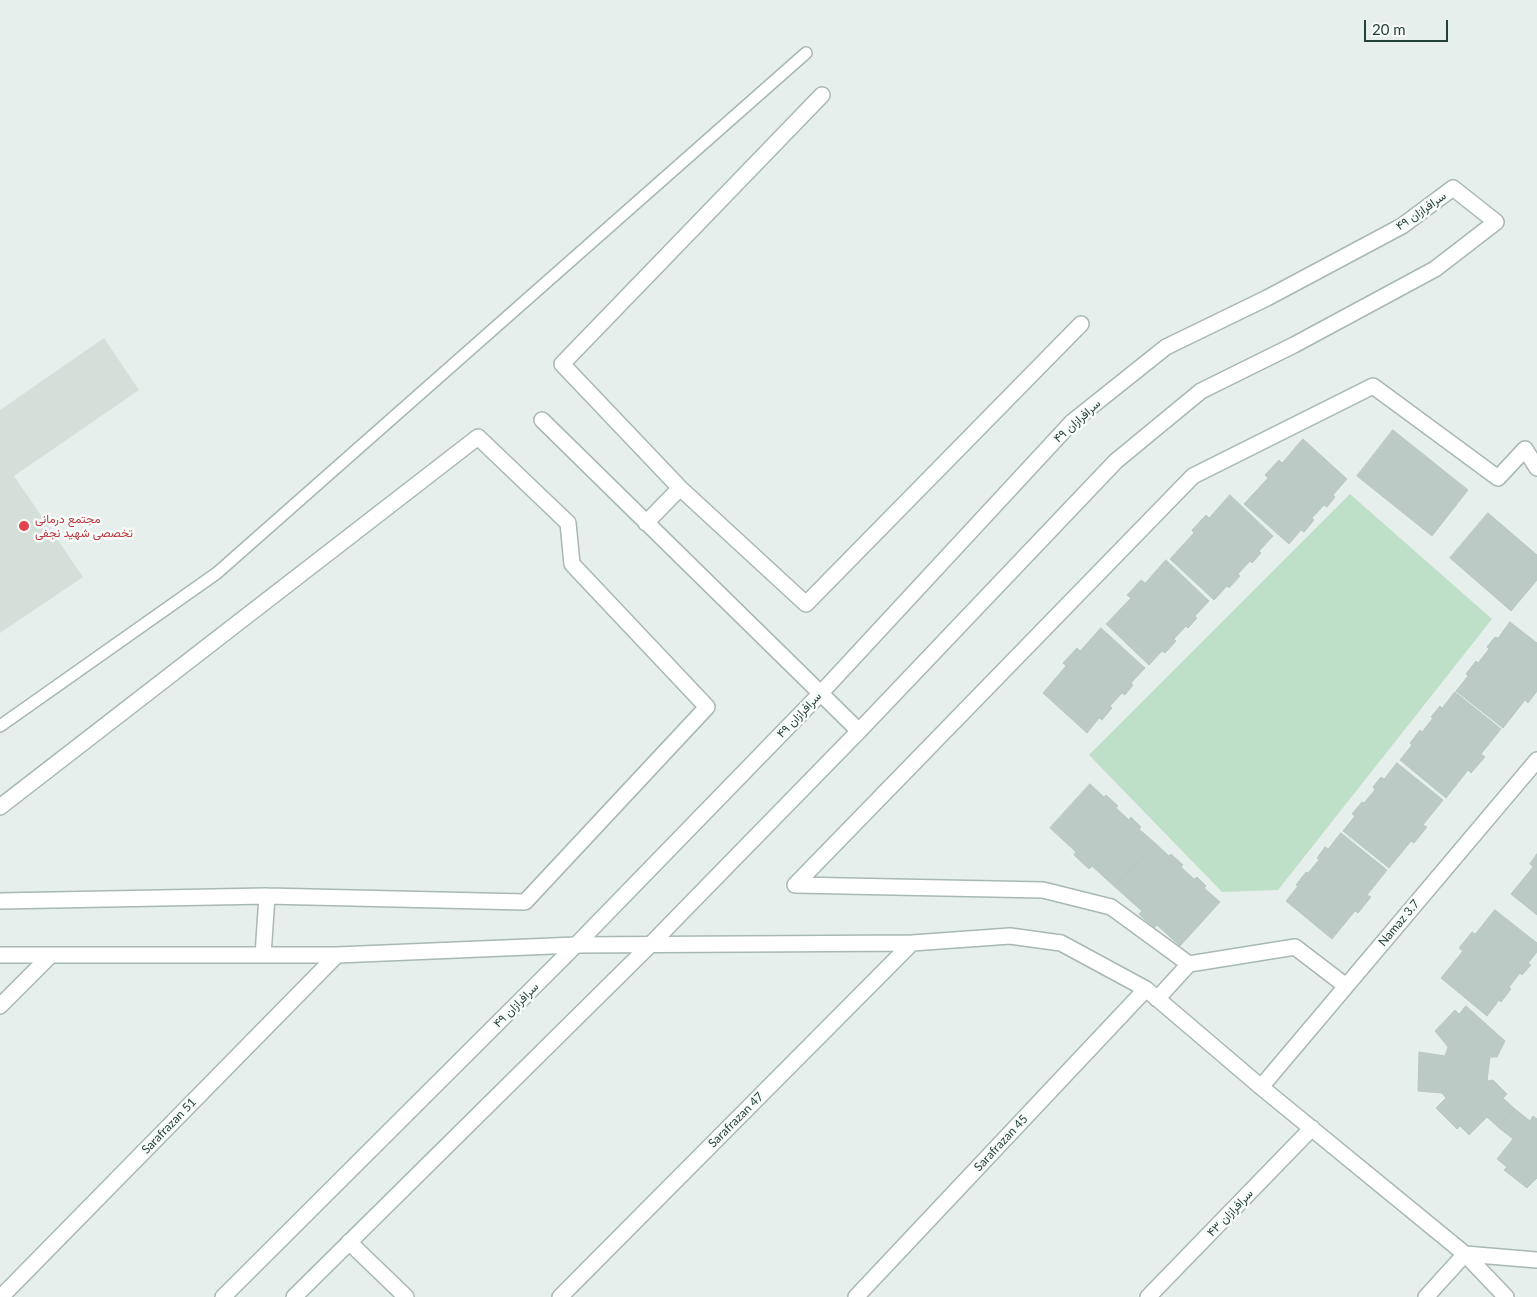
<!DOCTYPE html>
<meta charset="utf-8">
<style>
body{margin:0}
#map{position:relative;width:1537px;height:1297px;overflow:hidden;background:#e6efeb;font-family:Lato,sans-serif}
canvas{display:block}
.scale{position:absolute;left:1364px;top:20px;width:84px;height:22px;box-sizing:border-box;border:2px solid #24423a;border-top:0;padding-left:6px;font-size:15px;line-height:18px;white-space:nowrap;color:#24423a;-webkit-text-stroke:4px #f7fbf9;paint-order:stroke}
</style>
<div id="map">
<canvas width="1537" height="1297"></canvas>
<div class="scale">20 m</div>
</div>
<script>
const context = document.querySelector('canvas').getContext('2d');
context.lineJoin = 'round';
function fill(path, color) { context.fillStyle = color; context.fill(path, 'evenodd'); }
function trace(path, color, width, dash) { context.strokeStyle = color; context.lineWidth = width; context.lineCap = dash ? 'butt' : 'round'; context.setLineDash(dash || []); context.stroke(path); }
function drawText(font, color, halo, rows, align = 'center') {
  context.font = font + ' Lato,Vazirmatn,sans-serif'; context.lineWidth = 5; context.setLineDash([]); context.textBaseline = 'middle'; context.strokeStyle = halo; context.fillStyle = color; for (const [text, x, y, turn = 0] of rows) {
    context.save(); context.translate(x, y); context.rotate((+turn || 0) * Math.PI / 180); context.textAlign = isNaN(turn) ? turn : align; if (halo) context.strokeText(text, 0, 0); context.fillText(text, 0, 0); context.restore();
  }
}
fill(new Path2D(`
 M104,338L139,390L14,476L83,577L0,633V410Z`), '#d4dfda');
fill(new Path2D(`
 M1350,494L1492,619L1278,890L1222,892L1089,755Z`), '#bfe0c8');
const building = new Path2D(`
 M1393,430L1468,490L1432,536L1357,476Z
 M1303,439L1347,479L1333,495L1335,497L1327,507L1324,505L1312,518L1314,520L1304,532L1301,530L1289,544L1244,504L1268,478L1265,475L1279,460L1282,463Z
 M1230,495L1273,536L1259,551L1261,553L1252,563L1250,561L1238,574L1240,576L1229,588L1227,586L1214,600L1170,559L1194,533L1192,530L1206,515L1209,518Z
 M1488,513L1537,555V580L1511,611L1450,558Z
 M1166,560L1209,601L1195,616L1197,618L1188,628L1186,626L1174,639L1176,641L1165,653L1162,651L1149,665L1106,624L1131,598L1127,595L1141,580L1145,583Z
 M1510,622L1537,643V691L1528,703L1525,700L1503,728L1456,691L1468,676L1466,674L1476,661L1478,663L1489,649L1487,647L1495,637L1498,638Z
 M1101,628L1145,668L1131,683L1133,685L1125,695L1122,693L1110,706L1112,708L1102,720L1099,718L1087,733L1043,693L1066,666L1063,663L1077,648L1080,651Z
 M1455,692L1501,729L1481,754L1485,757L1471,773L1468,770L1446,798L1400,760L1412,745L1410,743L1420,730L1422,732L1433,718L1431,717L1440,706L1442,708Z
 M1397,763L1443,800L1423,825L1427,827L1414,843L1411,841L1389,868L1343,831L1355,816L1352,814L1362,802L1364,803L1375,790L1373,787L1381,777L1384,779Z
 M1090,784L1104,797L1106,795L1118,806L1116,808L1129,820L1131,817L1141,827L1139,829L1155,843L1115,887L1092,866L1089,869L1074,855L1076,852L1050,828Z
 M1341,833L1387,870L1367,895L1371,897L1358,913L1355,911L1332,939L1286,901L1298,886L1296,885L1306,872L1308,873L1319,860L1317,858L1325,847L1328,849Z
 M1155,843L1169,856L1171,854L1183,865L1181,867L1194,879L1197,877L1206,886L1204,888L1220,902L1180,946L1157,925L1154,928L1139,914L1142,911L1115,887Z
 M1537,854V915L1511,894L1533,867L1530,864Z
 M1495,910L1537,943V952L1528,963L1531,965L1522,975L1520,973L1509,987L1511,989L1501,1002L1499,1000L1487,1016L1441,978L1463,951L1459,948L1472,932L1475,934Z
 M1466,1006L1505,1041L1497,1057H1490L1487,1081L1493,1080L1507,1094L1503,1098L1515,1109L1499,1128L1487,1117L1469,1135L1460,1126L1457,1129L1436,1108L1446,1098L1442,1093L1418,1091L1419,1052L1445,1056L1448,1047L1435,1031L1455,1010L1459,1014Z
 M1515,1109L1530,1121L1533,1116L1537,1119V1178L1527,1188L1504,1170L1507,1167L1497,1159L1513,1139L1499,1128Z`);
fill(building, '#bbcac4');
trace(building, '#b8c9c2', 1);
const service = new Path2D(`
 M0,726L217,573L806,53`);
const minor = new Path2D(`
 M822,95L562,364L680,488L806,604L1081,324
 M542,420L859,731
 M646,523L680,488
 M0,807L478,437L568,523L572,564L707,707L525,902L267,896L0,901
 M0,955H337L576,945L912,943L1010,936L1061,943L1146,989L1261,1087L1465,1254L1506,1297
 M263,955L267,896
 M1346,986L1295,947L1189,964L1111,907L1043,890L795,885L1193,476L1373,386L1498,478L1525,449L1537,468
 M1157,999L1189,964
 M0,1006L51,955
 M1261,1087L1537,760
 M349,1242L406,1297
 M1465,1254L1537,1260
 M1,1297L337,955
 M560,1297L912,943
 M856,1297L1146,989
 M1148,1297L1312,1128
 M1426,1297L1465,1254`);
const tertiary = new Path2D(`
 M223,1297L576,945L820,694L1072,422L1166,347L1267,298L1402,226L1453,188L1496,222L1435,269L1294,345L1201,391L1116,461L859,731L650,945L294,1297`);
trace(service, '#a8b8b2', 14);
trace(minor, '#a8b8b2', 18);
trace(tertiary, '#a8b8b2', 18);
trace(service, '#fff', 11);
trace(minor, '#fff', 15);
trace(tertiary, '#fff', 15);
for (const [x, y, r, color] of [
 [24,526,6,"#e0444e"]
]) { const dot = new Path2D(); dot.arc(x, y, r, 0, 2 * Math.PI); context.fillStyle = color; context.fill(dot); trace(dot, '#f7fbf9', 2); }
drawText('12px', '#24423a', '#f7fbf9', [
 ["سرافرازان ۴۹",1421,211,-35],
 ["سرافرازان ۴۹",1077,421,-42],
 ["سرافرازان ۴۹",799,715,-46],
 ["Namaz 3.7",1399,923,-50],
 ["سرافرازان ۴۹",516,1005,-45],
 ["Sarafrazan 47",736,1120,-45],
 ["Sarafrazan 51",169,1126,-46],
 ["Sarafrazan 45",1001,1143,-47],
 ["سرافرازان ۴۳",1230,1213,-46]
]);
drawText('12px', '#be3a42', '#f7fbf9', [
 ["مجتمع درمانی",35,519],
 ["تخصصی شهید نجفی",35,533]
], 'left');
</script>
